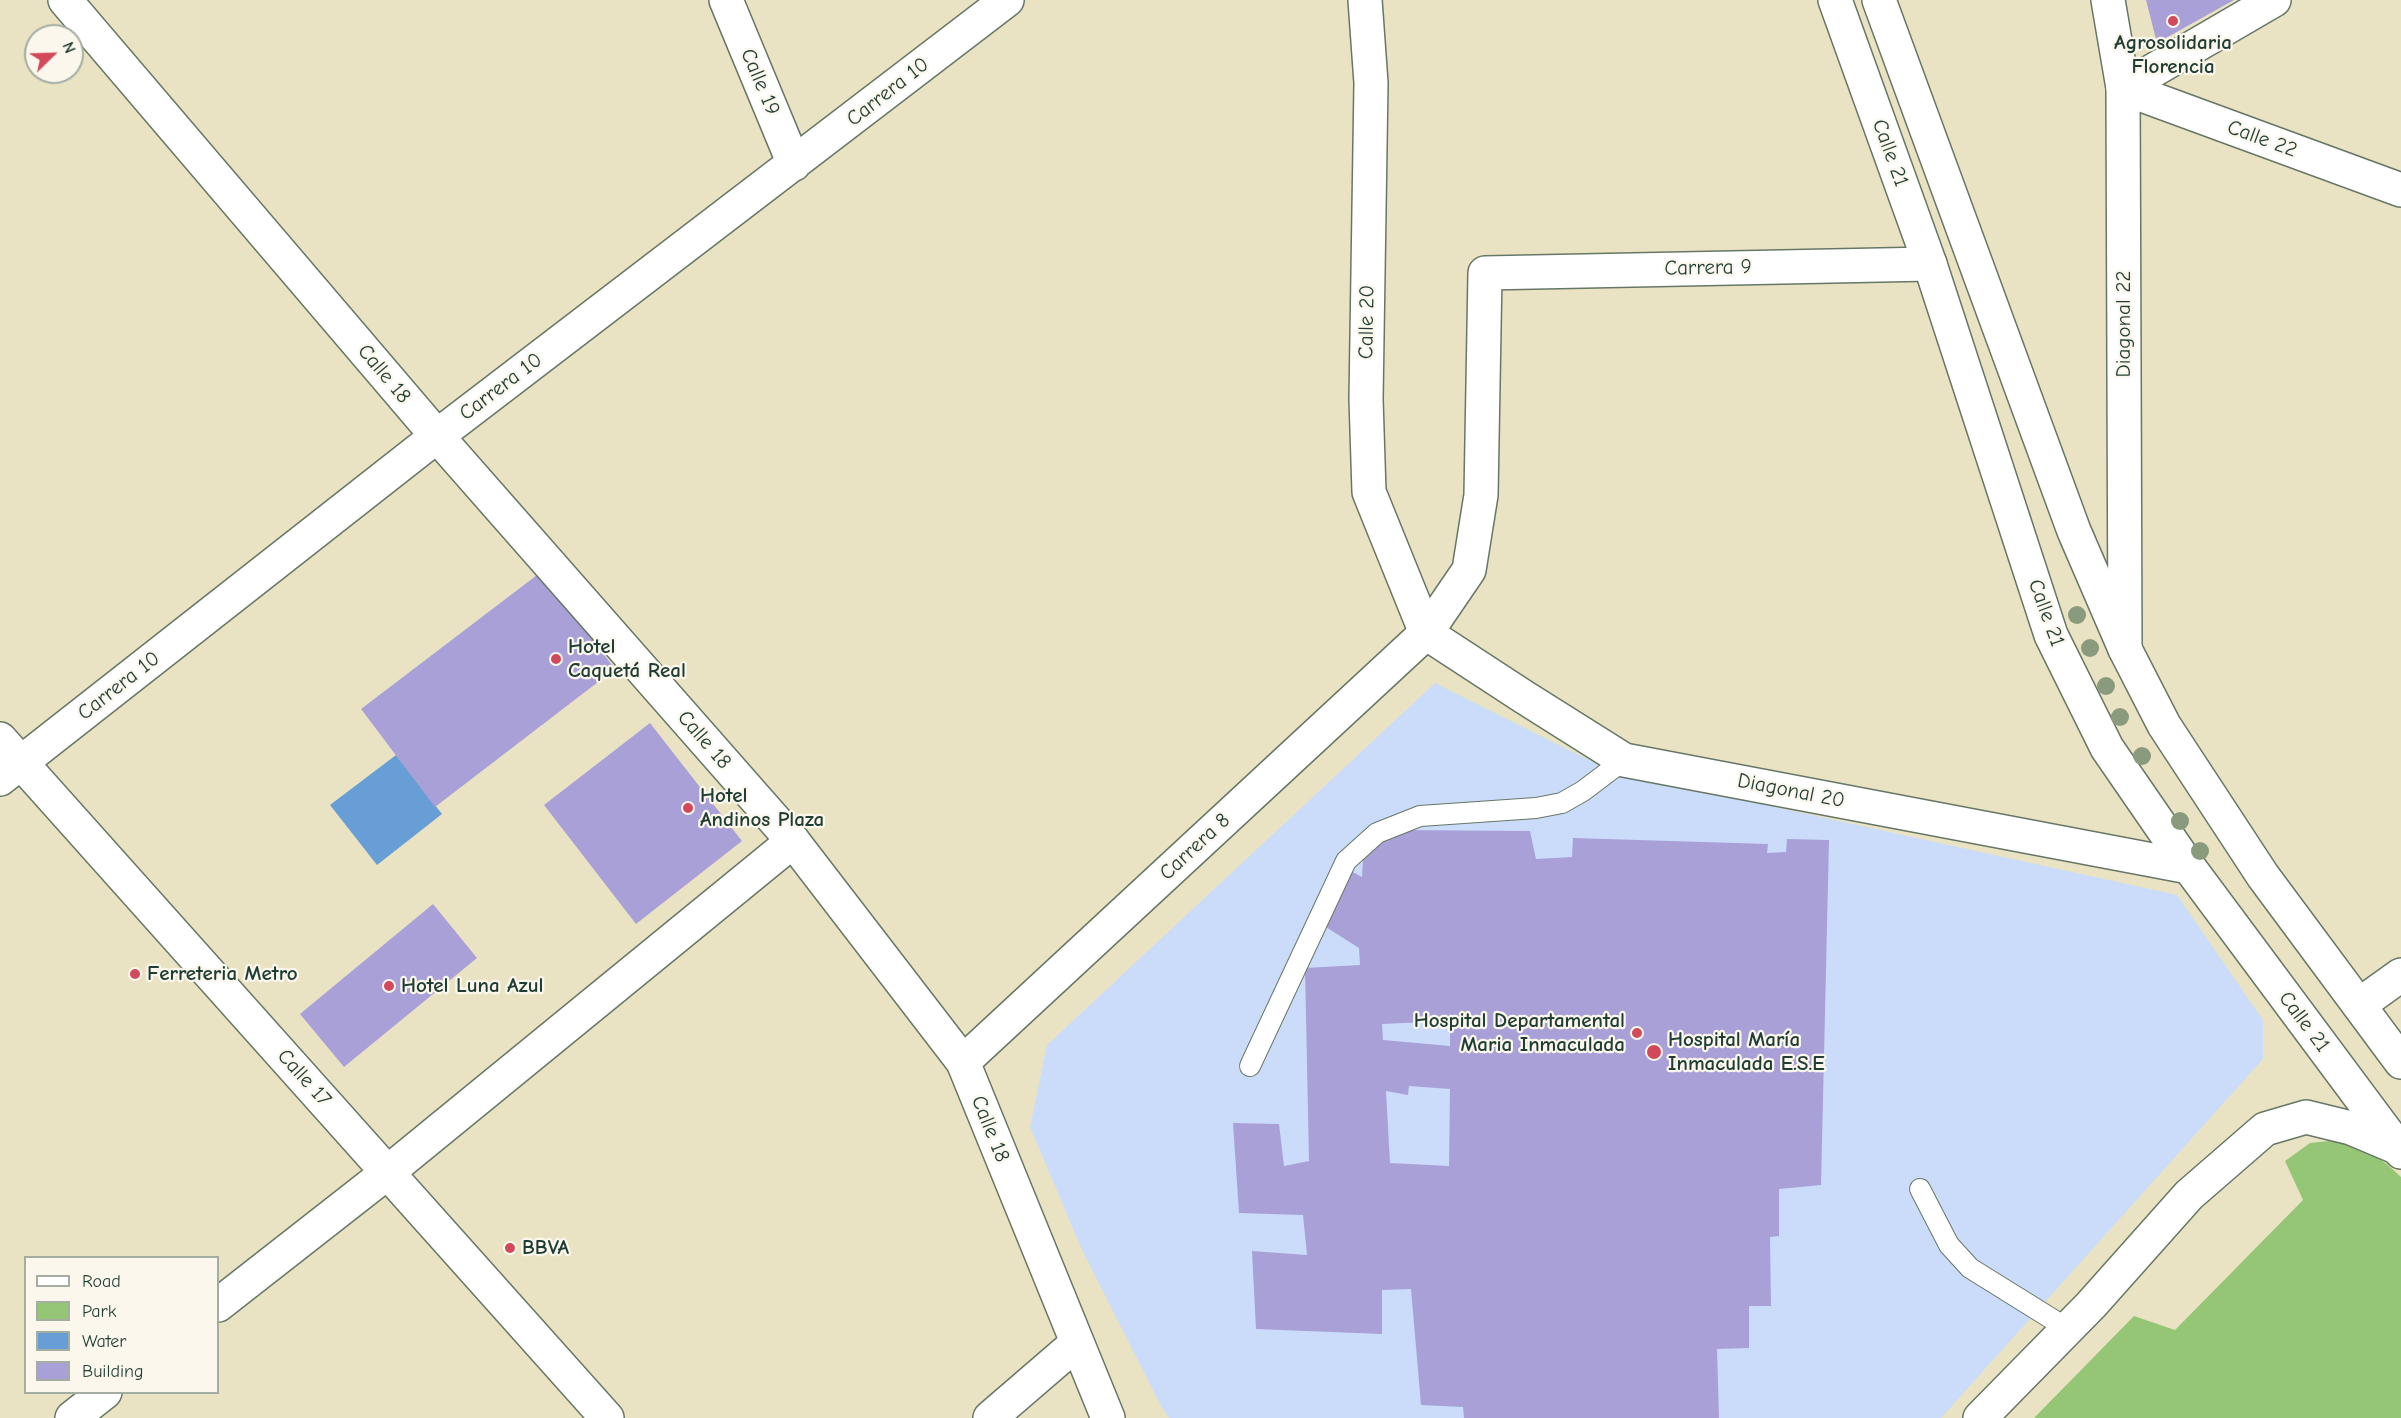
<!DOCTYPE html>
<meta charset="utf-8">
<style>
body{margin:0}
#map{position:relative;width:2401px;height:1418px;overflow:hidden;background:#eae3c3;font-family:"Comic Neue",sans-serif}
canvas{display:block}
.legend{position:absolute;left:24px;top:1256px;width:195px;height:138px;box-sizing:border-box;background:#fbf7ec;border:2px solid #a3ada2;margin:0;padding:8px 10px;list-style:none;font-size:18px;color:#1f3d34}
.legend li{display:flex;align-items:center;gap:12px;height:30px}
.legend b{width:30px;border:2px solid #a3ada2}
.north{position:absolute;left:24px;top:24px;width:60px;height:60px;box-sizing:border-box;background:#fbf7ec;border:2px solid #a3ada2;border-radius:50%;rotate:67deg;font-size:16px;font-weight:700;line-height:24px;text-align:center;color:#1f3d34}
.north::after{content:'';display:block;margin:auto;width:21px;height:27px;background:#d1495b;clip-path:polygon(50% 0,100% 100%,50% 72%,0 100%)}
</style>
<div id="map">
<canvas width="2401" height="1418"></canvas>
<ul class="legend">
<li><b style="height:8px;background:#fff"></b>Road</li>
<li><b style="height:16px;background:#95c676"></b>Park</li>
<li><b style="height:16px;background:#679ed5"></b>Water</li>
<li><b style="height:16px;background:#a9a0d8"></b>Building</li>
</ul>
<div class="north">N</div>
</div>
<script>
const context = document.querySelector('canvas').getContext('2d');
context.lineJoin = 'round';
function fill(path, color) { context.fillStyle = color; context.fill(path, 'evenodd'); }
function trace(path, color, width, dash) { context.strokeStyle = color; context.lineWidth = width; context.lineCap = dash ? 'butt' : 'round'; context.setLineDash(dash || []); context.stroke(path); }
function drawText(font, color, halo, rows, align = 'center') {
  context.font = font + ' "Comic Neue",sans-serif'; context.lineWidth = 4.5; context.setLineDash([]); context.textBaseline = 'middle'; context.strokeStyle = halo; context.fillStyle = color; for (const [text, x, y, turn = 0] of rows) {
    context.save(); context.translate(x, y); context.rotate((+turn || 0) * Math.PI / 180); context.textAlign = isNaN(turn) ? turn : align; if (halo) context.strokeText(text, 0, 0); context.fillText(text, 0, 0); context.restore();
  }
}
fill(new Path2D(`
 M1435,683L1611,771L2177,895L2263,1020V1059L1941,1418H1169L1161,1406L1082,1250L1030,1127L1047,1045Z`), '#cadcf9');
fill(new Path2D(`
 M2329,1141C2362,1145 2377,1154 2401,1177V1418H2034L2134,1316L2175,1330L2303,1200L2285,1161L2310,1143Z`), '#95c676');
fill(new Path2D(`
 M396,755L442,814L377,865L330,805Z`), '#679ed5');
fill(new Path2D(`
 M2146,0H2234L2157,43Z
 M541,572L615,669L435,807L361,709Z
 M650,723L742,841L636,924L544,805Z
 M1395,830L1530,831L1536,859L1572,857L1573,838L1768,844L1767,853L1786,852L1787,839L1829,840L1821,1185L1779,1189V1236L1770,1237L1771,1306H1749V1348L1717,1349L1719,1418H1464L1463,1407L1421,1405L1411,1289L1382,1290V1334L1256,1329L1252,1251L1307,1255L1303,1215L1239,1213L1233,1123L1279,1124L1284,1166L1309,1161L1305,968L1360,965L1359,948L1318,922L1343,867L1362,877L1363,860L1366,849ZM1450,1021V1046L1383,1040L1382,1024ZM1409,1086L1450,1089L1449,1166L1390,1163L1386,1091L1408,1095Z
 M433,904L477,958L344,1067L300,1014Z`), '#a9a0d8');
const lane = new Path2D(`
 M1250,1066L1346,861L1377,833L1420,816L1536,808L1562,803L1583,791L1624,760
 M1920,1189L1949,1245L1970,1268L2068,1329`);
const street = new Path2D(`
 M2123,88L2401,190
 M2123,88L2274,0
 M2359,1005L2401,975
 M963,1062L1426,633L1469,570L1481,495L1485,273L1930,264
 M218,1305L388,1172L793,841
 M72,1418L105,1392`);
const secondary = new Path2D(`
 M65,0L437,436L793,841L963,1062L1108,1418
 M726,0L794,164
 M1365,0L1371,83L1366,399L1369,492L1426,633L1524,697L1624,760L2189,867
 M2108,0L2123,88L2125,649
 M0,739L607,1418
 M0,779L437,436L1007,0
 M990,1418L1077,1343
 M1980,1418L2091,1305L2189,1195L2265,1129L2306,1117L2351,1128L2396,1147`);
const primary = new Path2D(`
 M1835,0L1930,264L2051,635L2107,748L2189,867L2401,1152
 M1879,0L2074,531L2125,649L2164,725L2263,876L2401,1062`);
trace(lane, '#676', 22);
trace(street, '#676', 36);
trace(secondary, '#676', 36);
trace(primary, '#676', 36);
trace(lane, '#fff', 20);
trace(street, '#fff', 33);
trace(secondary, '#fff', 33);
trace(primary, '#fff', 33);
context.fillStyle = '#8a9a7d';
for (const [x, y] of [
 [2077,615],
 [2090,648],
 [2106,686],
 [2120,717],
 [2142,756],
 [2180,821],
 [2200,851]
]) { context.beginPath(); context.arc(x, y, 9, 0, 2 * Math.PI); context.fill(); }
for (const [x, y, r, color] of [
 [2173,21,6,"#d1495b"],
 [556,659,6,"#d1495b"],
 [688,808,6,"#d1495b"],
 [135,974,6,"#d1495b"],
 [389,986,6,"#d1495b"],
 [1637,1033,6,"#d1495b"],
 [1654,1052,8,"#d1495b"],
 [510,1248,6,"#d1495b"]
]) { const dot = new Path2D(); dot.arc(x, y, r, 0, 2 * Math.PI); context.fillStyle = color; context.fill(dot); trace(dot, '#fbf7ec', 2); }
drawText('bold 21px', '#1f3d34', '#fbf7ec', [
 ["Agrosolidaria",2173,43,"center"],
 ["Florencia",2173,67,"center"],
 ["Hotel",568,647],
 ["Caquetá Real",568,671],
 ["Hotel",700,796],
 ["Andinos Plaza",700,820],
 ["Ferreteria Metro",147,974],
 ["Hotel Luna Azul",401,986],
 ["Hospital Departamental",1625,1021,"right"],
 ["Maria Inmaculada",1625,1045,"right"],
 ["Hospital María",1668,1040],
 ["Inmaculada E.S.E",1668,1064],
 ["BBVA",522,1248]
], 'left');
drawText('21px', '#1f3d34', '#fbf7ec', [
 ["Calle 19",760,82,67],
 ["Carrera 10",888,92,-38],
 ["Calle 22",2262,139,20],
 ["Calle 21",1890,153,70],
 ["Carrera 9",1708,268,-1],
 ["Calle 20",1367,322,-89],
 ["Diagonal 22",2124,324,-90],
 ["Calle 18",384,374,50],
 ["Carrera 10",501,387,-37],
 ["Calle 21",2046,613,70],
 ["Carrera 10",119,686,-38],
 ["Calle 18",704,740,49],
 ["Diagonal 20",1791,791,11],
 ["Carrera 8",1195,847,-43],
 ["Calle 21",2304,1022,53],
 ["Calle 17",304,1078,48],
 ["Calle 18",990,1129,68]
]);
</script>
